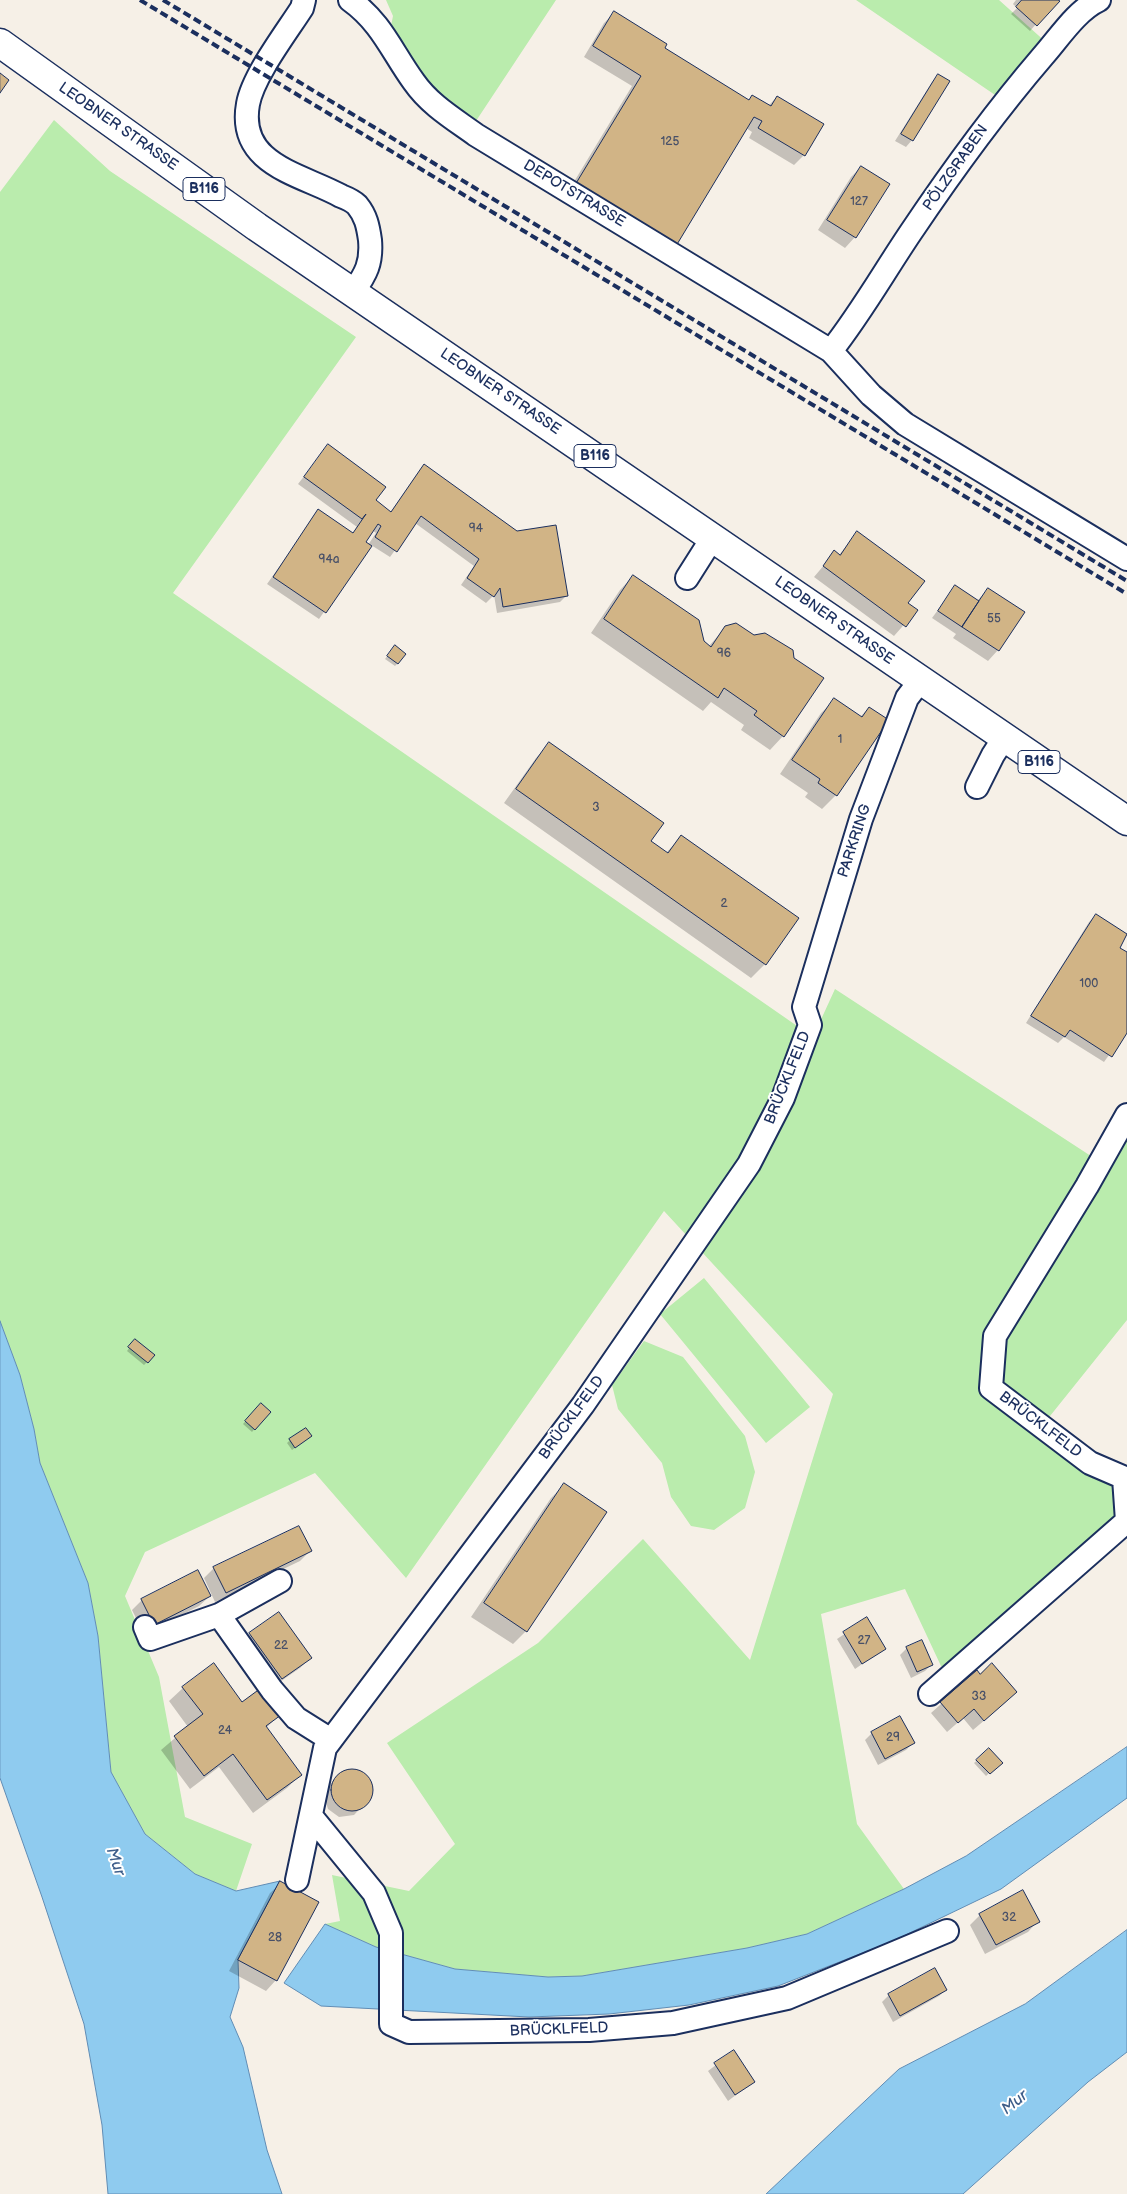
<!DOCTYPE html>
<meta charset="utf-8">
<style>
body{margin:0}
canvas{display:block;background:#f6f0e7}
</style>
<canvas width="1127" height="2194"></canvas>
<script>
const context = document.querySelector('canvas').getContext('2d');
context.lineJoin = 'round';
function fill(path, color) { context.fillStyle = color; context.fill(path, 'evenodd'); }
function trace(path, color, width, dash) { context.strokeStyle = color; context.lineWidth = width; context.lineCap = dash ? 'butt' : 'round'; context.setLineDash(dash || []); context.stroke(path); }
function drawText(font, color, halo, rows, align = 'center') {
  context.font = font + ' "Balsamiq Sans",sans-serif'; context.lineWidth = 4; context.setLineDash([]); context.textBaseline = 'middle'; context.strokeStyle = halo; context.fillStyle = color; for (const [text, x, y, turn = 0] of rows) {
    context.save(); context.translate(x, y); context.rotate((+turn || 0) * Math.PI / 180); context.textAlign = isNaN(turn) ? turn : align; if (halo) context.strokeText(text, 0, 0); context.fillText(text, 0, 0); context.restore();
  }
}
fill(new Path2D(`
 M386,0H556L476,121L439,95L420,74L391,26L393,16Z
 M856,0H999L1048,44L998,97Z
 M54,120L110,171L356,337L173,593L813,1037L835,989L1097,1160L1127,1115V1320L1042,1426L1124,1478L1127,1521L952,1675L941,1666L905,1589L821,1614L857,1824L904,1889L807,1934L747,1948L582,1976L548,1977L455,1969L376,1947L325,1924L340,1921L332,1875L409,1891L455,1844L387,1743L538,1643L643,1539L750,1660L833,1394L664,1211L406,1578L315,1473L145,1552L125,1596L159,1677L185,1817L252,1844L236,1891L195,1874L145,1834L111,1772L98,1636L88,1583L40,1463L34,1429L20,1375L0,1321V192Z
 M704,1278L810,1407L766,1443L660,1314Z
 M644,1341L683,1357L745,1436L755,1472L745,1508L714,1530L691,1526L671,1497L662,1463L618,1409L612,1385Z`), '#baecad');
const water = new Path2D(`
 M0,1321L20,1375L34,1429L40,1463L88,1583L98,1636L111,1772L145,1834L195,1874L236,1891L280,1881L238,1960L239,1988L230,2017L243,2047L267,2150L282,2194H108L102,2125L84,2024L42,1897L0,1778Z
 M1127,1747V1798L1001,1889L893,1941L778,1986L689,2005L609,2014L529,2017L321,2006L284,1983L325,1924L376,1947L455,1969L548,1977L582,1976L747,1948L807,1934L904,1889L966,1856Z
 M1127,1930V2052L1088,2082L963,2194H766L899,2069L1025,2004Z`);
fill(water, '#8fcbef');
trace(water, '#618db5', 1);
fill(new Path2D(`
 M1016,0H1057L1030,31L1011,14L1017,8L1013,4Z
 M614,13L663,49L748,101L752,97L768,106L777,97L804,155L794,165L749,138L752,132L746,128L566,195L632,86L584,57L604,23Z
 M938,75L949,82L912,140L906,147L895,141L932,82Z
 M861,167L855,237L845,248L818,230L851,177Z
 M328,446L374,501L390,513L424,465L567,595L560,602L497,613L494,595L486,603L461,585L474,566L415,523L390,557L371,545L319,619L267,584L319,511L352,534L357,527L298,484ZM372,530L376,533L368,545L364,542Z
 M857,533L906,603L916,611L894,636L814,577L835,552L839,555Z
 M633,576L708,647L726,627L783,736L770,750L741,730L744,725L711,702L703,711L591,633L620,590Z
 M955,587L977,601L988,589L1023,612L998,650L988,661L953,638L956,634L932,618Z
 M392,650L397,664L395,666L385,659Z
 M835,700L860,717L869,708L887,721L836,795L822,809L805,797L808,793L780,774L821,713Z
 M549,744L649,841L666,853L681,837L765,964L751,978L504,803L536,758Z
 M1096,915L1127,935L1119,948L1127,954V1030L1104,1062L1064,1037L1058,1043L1026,1023L1089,922Z
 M132,1344L153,1356L144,1365L127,1351Z
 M261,1404L269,1412L252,1432L243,1424Z
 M307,1439L292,1450L287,1443L290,1440Z
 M564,1485L526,1631L513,1644L471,1617L551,1498Z
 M310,1551L300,1561L215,1602L204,1578L214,1568Z
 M210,1596L199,1606L144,1634L132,1610L142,1600Z
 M867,1619L884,1649L855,1669L837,1639Z
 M250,1634L310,1658L300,1668L271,1688L240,1644Z
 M907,1648L931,1665L925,1671L911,1678L900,1655Z
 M977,1672L1006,1702L973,1730L963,1718L947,1732L931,1713Z
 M183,1688L279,1715L266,1728L300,1775L287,1788L253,1813L219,1767L190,1789L161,1750L188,1727L169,1701Z
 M872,1733L913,1743L906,1750L878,1765L865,1740Z
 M989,1750L1001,1762L986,1776L974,1763Z
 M348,1771L365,1775L370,1782L371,1797L354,1815L339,1817L328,1809L324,1796L327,1788L333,1781L340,1774Z
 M281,1883L276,1980L266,1991L229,1971L270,1893Z
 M980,1915L1038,1921L1028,1932L985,1954L970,1925Z
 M935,1969L946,1990L939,1996L893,2022L882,2002L889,1995Z
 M733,2052L753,2082L728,2101L708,2071Z`), '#0003');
const building = new Path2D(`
 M1022,0H1058L1060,1L1037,26L1016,7Z
 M614,11L667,44L665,48L749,100L752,95L771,106L777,96L824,124L805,156L758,128L762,121L754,117L676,246L575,185L641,76L593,46Z
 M0,73L9,80L0,93Z
 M938,74L950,81L913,141L901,134Z
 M861,166L890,184L856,238L827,220Z
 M328,444L386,487L376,500L391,512L424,464L517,531L556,525L568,596L503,607L500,588L494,597L467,578L479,559L421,516L397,552L375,537L381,526L378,524L366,542L372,546L326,613L273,577L318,509L353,533L366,514L362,519L304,477Z
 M857,531L925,581L908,603L918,610L906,627L823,566L834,550L840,555Z
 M633,575L699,620L704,641L711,647L725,626L736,623L754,635L765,633L793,650L794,658L824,678L784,737L754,715L757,711L724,688L718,698L604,619Z
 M955,585L979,601L962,627L938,611Z
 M988,588L1025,612L999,651L962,627Z
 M395,645L406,654L398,664L387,656Z
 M834,698L862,717L869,707L889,720L837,796L818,783L820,779L792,760Z
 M549,742L664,823L651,841L668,853L681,835L799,918L766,965L516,789Z
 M1096,914L1127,934L1120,948L1127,952V1033L1112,1057L1070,1030L1065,1037L1031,1016Z
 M135,1339L155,1355L148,1363L128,1347Z
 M261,1403L271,1412L255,1430L245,1421Z
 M306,1428L312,1436L295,1448L289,1439Z
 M564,1483L607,1512L527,1632L484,1603Z
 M299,1526L312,1551L226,1593L213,1567Z
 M198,1570L211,1596L154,1625L141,1599Z
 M279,1612L312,1658L282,1679L249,1633Z
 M867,1617L886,1649L862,1664L843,1632Z
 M922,1640L933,1665L917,1672L906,1647Z
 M214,1663L242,1702L261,1688L281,1715L266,1726L302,1775L267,1800L233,1754L204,1776L174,1736L203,1714L182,1687Z
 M992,1663L1017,1692L984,1721L974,1709L958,1723L940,1702L977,1670L980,1674Z
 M900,1716L915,1743L885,1759L871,1732Z
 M989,1748L1003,1763L990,1774L976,1760Z
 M331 1790a21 21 0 1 1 42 0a21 21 0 1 1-42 0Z
 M280,1881L319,1902L277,1981L238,1960Z
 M1023,1890L1040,1922L996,1945L979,1914Z
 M935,1968L947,1990L900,2016L888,1994Z
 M734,2050L755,2082L735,2095L714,2063Z`);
fill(building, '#d1b486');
trace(building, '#1b2f5e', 1);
const minor = new Path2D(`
 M304,0L302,8C286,33 253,76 248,104C237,165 301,174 341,196C346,198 353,201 357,205C366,216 368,226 370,240C372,263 366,274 353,292
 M350,0C382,23 392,52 414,82C430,105 454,119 476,135L831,351L871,395L905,424L1127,559
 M831,351C861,313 884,272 911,232C952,171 995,112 1043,56C1059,38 1077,10 1099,0
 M687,578L713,537
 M977,787L993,755L1004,738
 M1127,1115L1087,1186L995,1336L991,1388L1090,1463L1127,1479
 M280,1581L219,1615L272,1690L296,1718L331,1740
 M145,1627L150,1639L219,1615
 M930,1694L1127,1521L1124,1478
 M311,1816L374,1893L391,1933V2024L409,2032L589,2030L673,2023L787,1998L947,1931
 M297,1880L325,1748L583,1405L749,1164L783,1098L810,1025L804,1007L861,819L907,698L920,681`);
const major = new Path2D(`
 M0,43L257,227L1127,821`);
trace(minor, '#1b2f5e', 26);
trace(major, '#1b2f5e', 31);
trace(minor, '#fff', 22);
trace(major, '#fff', 28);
trace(new Path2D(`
 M140,0L1127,594
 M163,0L1127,581`), '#1b2f5e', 4, [8, 4]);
drawText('12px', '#485068', null, [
 ["125",670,142],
 ["127",859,202],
 ["94",476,529],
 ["94a",329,560],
 ["55",994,619],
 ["96",724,654],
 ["1",840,740],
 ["3",596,808],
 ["2",724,904],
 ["100",1089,984],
 ["27",864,1641],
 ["22",281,1646],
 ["33",979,1697],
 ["24",225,1731],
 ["29",893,1738],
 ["32",1009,1918],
 ["28",275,1938]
]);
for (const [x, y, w] of [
 [204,189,42],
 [595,456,42],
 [1039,762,42]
]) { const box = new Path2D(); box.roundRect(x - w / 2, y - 11.5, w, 23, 4); context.fillStyle = '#fff'; context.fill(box); trace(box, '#1b2f5e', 1); }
drawText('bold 14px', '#1b2f5e', null, [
 ["B116",204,189],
 ["B116",595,456],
 ["B116",1039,762]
]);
drawText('15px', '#1b2f5e', '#fff', [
 ["LEOBNER STRASSE",118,127,35],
 ["PÖLZGRABEN",956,168,-55],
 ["DEPOTSTRASSE",574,194,31],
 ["LEOBNER STRASSE",500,392,34],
 ["LEOBNER STRASSE",834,621,35],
 ["PARKRING",855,841,-72],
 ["BRÜCKLFELD",788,1078,-68],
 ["BRÜCKLFELD",572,1418,-54],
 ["BRÜCKLFELD",1040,1425,37],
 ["BRÜCKLFELD",559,2030,-2]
]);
drawText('italic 16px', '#3e5e8a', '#fff', [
 ["Mur",115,1862,71],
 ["Mur",1015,2103,-39]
]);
</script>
